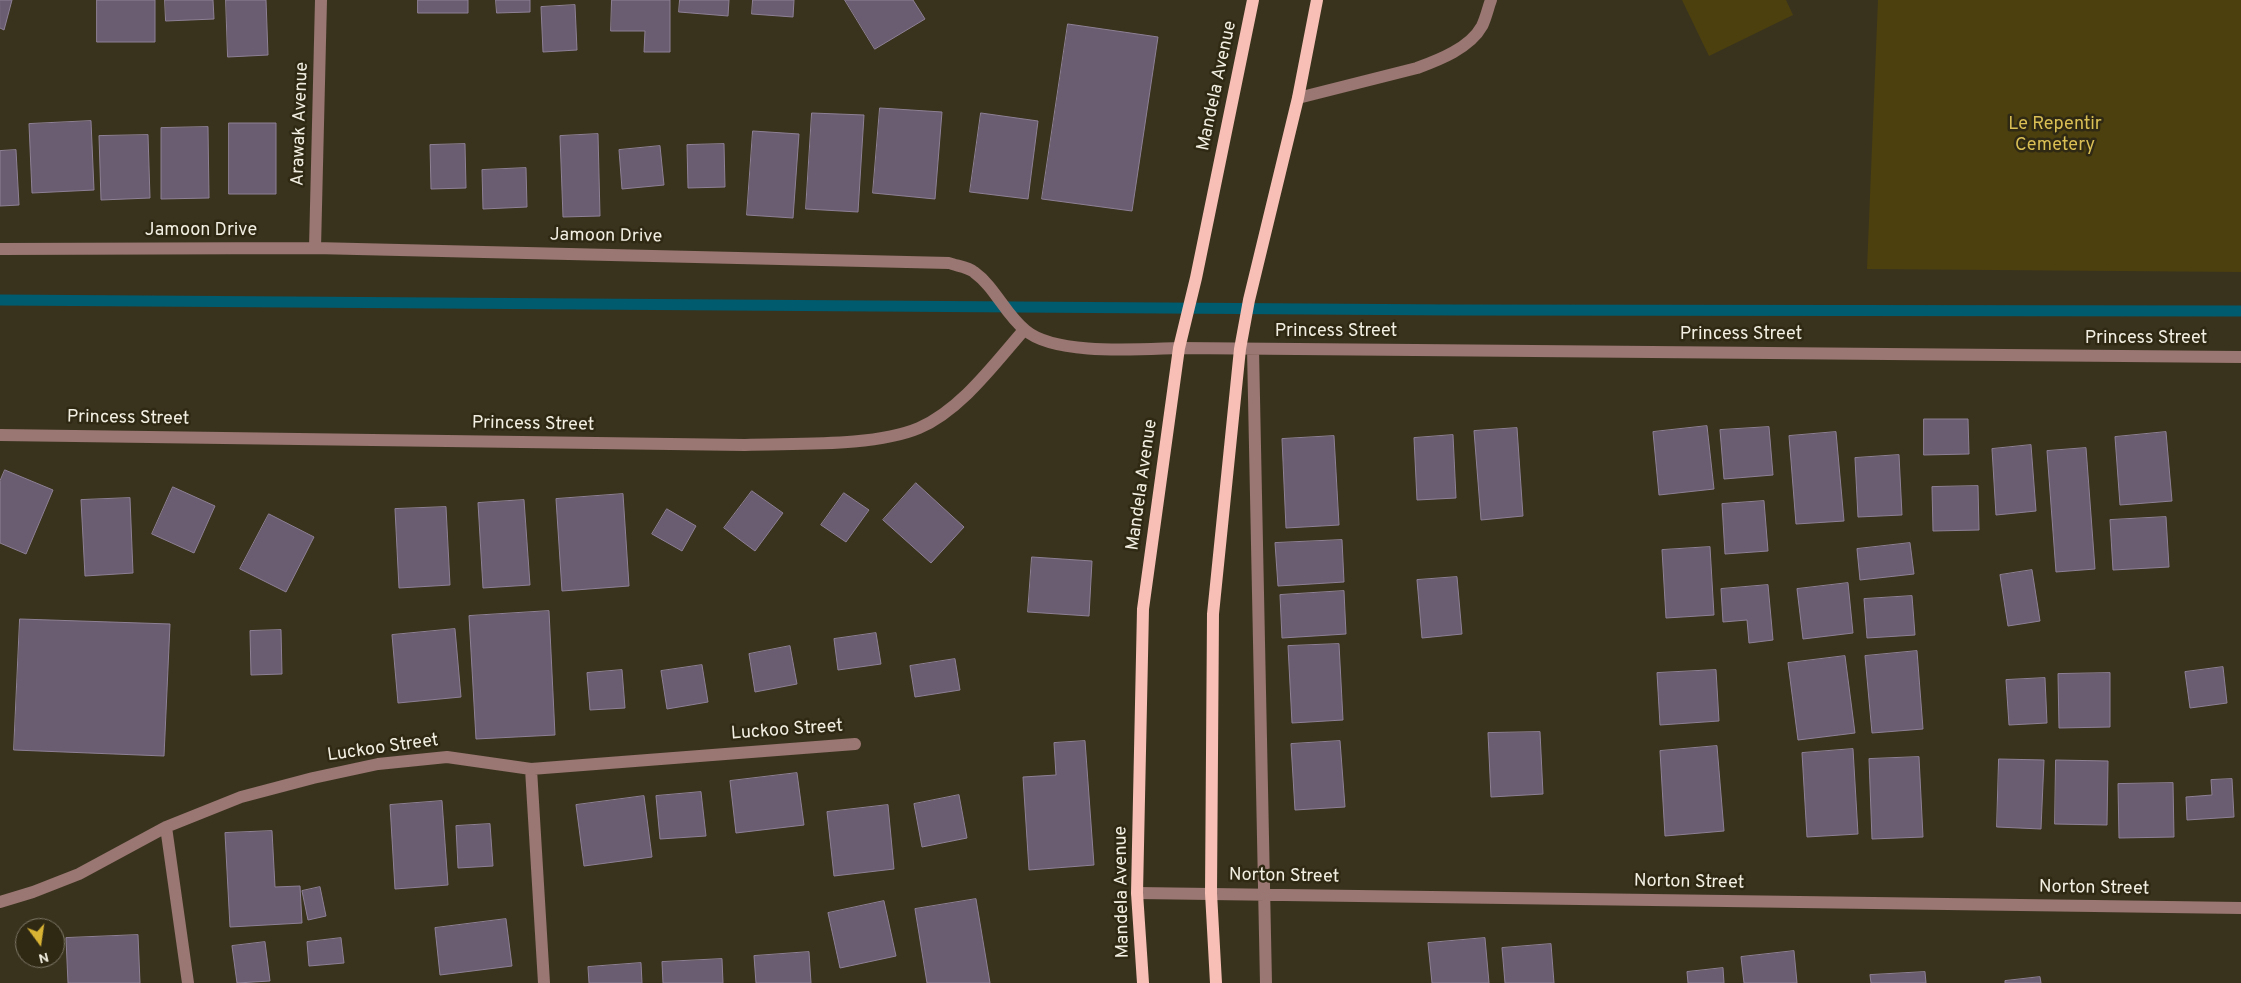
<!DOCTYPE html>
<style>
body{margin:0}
#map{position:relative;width:2241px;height:983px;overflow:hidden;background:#39331e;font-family:Overpass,sans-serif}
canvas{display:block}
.north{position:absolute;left:15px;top:918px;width:50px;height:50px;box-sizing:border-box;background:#2f2914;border:1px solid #7d7866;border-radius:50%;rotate:166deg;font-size:14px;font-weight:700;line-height:20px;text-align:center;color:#f2efe2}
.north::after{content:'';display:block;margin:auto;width:18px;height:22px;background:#d9b334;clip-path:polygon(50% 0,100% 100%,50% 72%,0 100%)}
</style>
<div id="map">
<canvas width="2241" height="983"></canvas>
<div class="north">N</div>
</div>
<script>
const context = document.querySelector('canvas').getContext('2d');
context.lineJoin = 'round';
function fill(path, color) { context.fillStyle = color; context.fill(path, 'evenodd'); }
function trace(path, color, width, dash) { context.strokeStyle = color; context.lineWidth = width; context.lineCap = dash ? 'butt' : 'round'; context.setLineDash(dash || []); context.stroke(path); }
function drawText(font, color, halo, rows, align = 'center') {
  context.font = font + ' Overpass,sans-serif'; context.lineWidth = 5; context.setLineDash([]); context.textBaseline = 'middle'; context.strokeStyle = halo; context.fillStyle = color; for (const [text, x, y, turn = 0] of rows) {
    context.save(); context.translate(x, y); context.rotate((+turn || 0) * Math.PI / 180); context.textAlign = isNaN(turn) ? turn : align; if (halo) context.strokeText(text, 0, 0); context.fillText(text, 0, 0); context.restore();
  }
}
fill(new Path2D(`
 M1682,0H1786L1793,15L1709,56Z
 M1878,0H2241V272L1867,269Z`), '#4c400f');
trace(new Path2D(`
 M0,300L1455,310L2241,311`), '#005b6e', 11);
const building = new Path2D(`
 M0,0H12L4,30L0,28Z
 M97,0H155V42H97Z
 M165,0H213L214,19L166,21Z
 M226,0H266L268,55L228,57Z
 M418,0H468V13H418Z
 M496,0H530V12L497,13Z
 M612,0H670V52H644L645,31H611Z
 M680,0H729L728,16L679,12Z
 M753,0H794L793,17L752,14Z
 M845,0H913L925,19L875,49Z
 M575,5L577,50L543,52L541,7Z
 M1068,24L1158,37L1132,211L1042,199Z
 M880,108L942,112L935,199L873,193Z
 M812,113L864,115L858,212L806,209Z
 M981,113L1038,121L1028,199L970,192Z
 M91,121L94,190L32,193L29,124Z
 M229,123H276V194H229Z
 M208,127L209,198L161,199V128Z
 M753,131L799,134L793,218L747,215Z
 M598,134L600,216L563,217L560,136Z
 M148,135L150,198L101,200L99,136Z
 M465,144L466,188L431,189L430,145Z
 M724,144L725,187L688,188L687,145Z
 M660,146L664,185L622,189L619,150Z
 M16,150L19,205L0,206V151Z
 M526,168L527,207L483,209L482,170Z
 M1924,419H1968L1969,454L1924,455Z
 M1707,426L1714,489L1659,495L1653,432Z
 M1769,427L1773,475L1724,479L1720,430Z
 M1517,428L1523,516L1481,520L1474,431Z
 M1836,432L1844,521L1796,524L1789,436Z
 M2166,432L2172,501L2120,505L2115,437Z
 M1453,435L1456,498L1417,500L1414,438Z
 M1334,436L1339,525L1286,528L1282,439Z
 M2031,445L2036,511L1996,515L1992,449Z
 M2086,448L2095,569L2056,572L2047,451Z
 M1899,455L1902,515L1858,517L1855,458Z
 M5,470L53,490L26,554L0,543V481Z
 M916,483L964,527L931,563L883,520Z
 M1978,486L1979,530L1933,531L1932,487Z
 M173,487L215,506L194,553L152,534Z
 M752,491L783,513L755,551L724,528Z
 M844,493L869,510L846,542L821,525Z
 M623,494L629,586L562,591L556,499Z
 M130,498L133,573L85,576L81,500Z
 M524,500L530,585L483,588L478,503Z
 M1764,501L1768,551L1725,554L1722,504Z
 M446,507L450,585L399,588L395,509Z
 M667,509L696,526L682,551L652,534Z
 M269,514L314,537L286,592L240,569Z
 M2166,517L2169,567L2113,570L2110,520Z
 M1342,540L1344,582L1278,586L1275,543Z
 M1910,543L1914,574L1860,580L1857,549Z
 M1710,547L1714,615L1666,618L1662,550Z
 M1032,557L1092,561L1089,616L1028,612Z
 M2032,570L2040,621L2008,626L2000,575Z
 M1457,577L1462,634L1422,638L1417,580Z
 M1848,583L1853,633L1803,639L1797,589Z
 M1768,585L1773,640L1749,643L1747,620L1723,622L1721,589Z
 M1344,591L1346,634L1282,638L1280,595Z
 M1912,596L1915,635L1867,638L1864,599Z
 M549,611L555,735L476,739L469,616Z
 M20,619L170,624L164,756L14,750Z
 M455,629L461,697L398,703L392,635Z
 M281,630L282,674L251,675L250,631Z
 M876,633L881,664L838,670L834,639Z
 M1339,644L1343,720L1292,723L1288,646Z
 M790,646L797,684L755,692L749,654Z
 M1917,651L1923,729L1872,733L1865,656Z
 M1845,656L1855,733L1798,740L1788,663Z
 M955,659L960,690L915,697L910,666Z
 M702,665L708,702L667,709L661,671Z
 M2223,667L2227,703L2190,708L2185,672Z
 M622,670L625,708L590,710L587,673Z
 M1716,670L1719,721L1660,725L1657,673Z
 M2110,673V727L2059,728L2058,674Z
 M2045,678L2047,723L2009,725L2006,680Z
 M1540,732L1543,794L1491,797L1488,733Z
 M1085,741L1094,865L1029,870L1023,777L1056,775L1054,743Z
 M1340,741L1345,807L1295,810L1291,744Z
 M1717,746L1724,831L1665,836L1660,751Z
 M1853,749L1858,834L1807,837L1802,753Z
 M1919,757L1923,837L1872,839L1869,759Z
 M1999,759L2044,760L2041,829L1997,827Z
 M2056,760L2108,761L2107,825L2055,824Z
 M797,773L804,825L736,833L730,781Z
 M2232,779L2234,817L2187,820L2186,797L2212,795L2211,780Z
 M2173,783L2174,837L2119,838L2118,784Z
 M701,792L706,836L660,839L656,796Z
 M959,795L967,838L922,847L914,804Z
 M644,796L652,857L584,866L576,805Z
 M442,801L448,885L395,889L390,805Z
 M888,805L894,869L834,876L827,812Z
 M490,824L493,866L458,868L456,826Z
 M272,831L275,887L300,886L302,923L230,927L225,833Z
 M320,887L326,916L308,920L302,891Z
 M976,899L990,983H927L915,909Z
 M884,901L896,956L840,968L828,913Z
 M506,919L512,966L440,975L435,928Z
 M138,935L140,983H68L66,938Z
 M341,938L344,963L309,966L307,942Z
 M1485,938L1489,983H1432L1428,943Z
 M265,942L270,981L237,983L232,946Z
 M1551,944L1554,983H1505L1502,948Z
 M1794,951L1797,983H1744L1741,957Z
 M809,952L811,983H756L754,956Z
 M722,959L723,983H663L662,962Z
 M641,963L642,983H589L588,967Z
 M1723,968L1724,983H1688L1687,972Z
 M1925,972L1926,983H1871L1870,975Z
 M2040,977L2041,983H2005V981Z`);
fill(building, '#6a5c71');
trace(building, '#8e8095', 1);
trace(new Path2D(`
 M1298,98L1417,68C1439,60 1470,48 1482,26C1486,18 1488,8 1491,0
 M315,248L321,0
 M0,249L315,248L949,263C957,266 968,267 974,272C995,287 1005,314 1025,330C1055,356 1140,349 1179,348L2241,357
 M1253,349L1266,983
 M0,435L745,445C795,443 874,447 919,428C961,410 995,363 1024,330
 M531,769L544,983
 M166,827L188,983
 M1137,893L2241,908
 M0,902L33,892L79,874L166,827L241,797L313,778L378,764L447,757L531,769L855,744`), '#9a7772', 12);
trace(new Path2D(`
 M1143,983L1137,893L1143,609L1179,348L1196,278L1253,0
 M1216,983L1211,893L1213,614L1240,349L1249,300L1298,98L1317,0`), '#f7bfb5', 12);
drawText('18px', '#f2efe2', '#2f2914', [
 ["Mandela Avenue",1218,86,-78],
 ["Arawak Avenue",301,124,-88],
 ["Jamoon Drive",201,231],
 ["Jamoon Drive",606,237,1],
 ["Princess Street",1336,332],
 ["Princess Street",1741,335],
 ["Princess Street",2146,339],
 ["Princess Street",128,419,1],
 ["Princess Street",533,425,1],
 ["Mandela Avenue",1143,485,-82],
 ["Luckoo Street",787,731,-4],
 ["Luckoo Street",383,749,-8],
 ["Norton Street",1284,877,1],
 ["Norton Street",1689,883,1],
 ["Norton Street",2094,889,1],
 ["Mandela Avenue",1123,892,-91]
]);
drawText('18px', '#dabf55', '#2f2914', [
 ["Le Repentir",2055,125],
 ["Cemetery",2055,146]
]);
</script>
